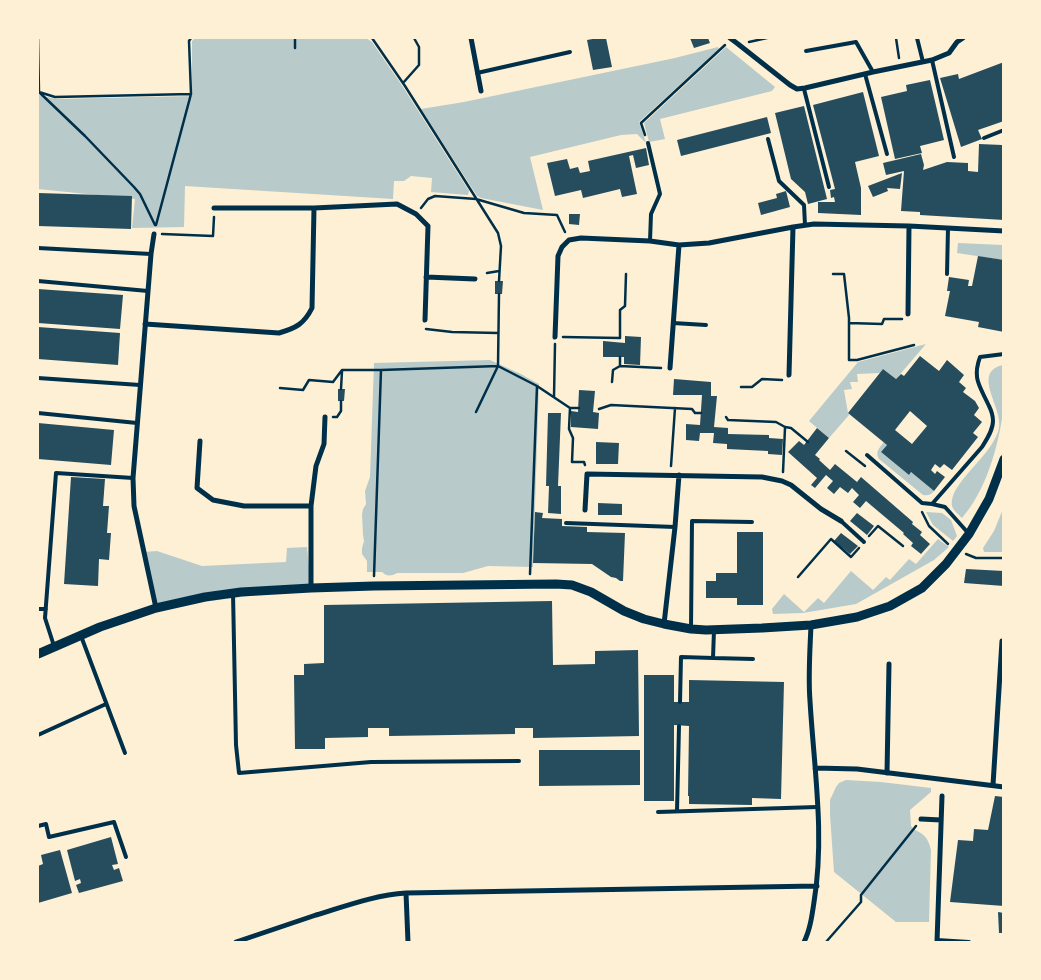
<!DOCTYPE html>
<style>
body{margin:0}
#map{position:relative;width:1041px;height:980px;overflow:hidden;background:#fdf0d5;font-family:Quicksand,sans-serif}
canvas{display:block}
.frame{position:absolute;inset:0;border:39px solid #fdf0d5;pointer-events:none}
</style>
<div id="map">
<canvas width="1041" height="980"></canvas>
<div class="frame"></div>
</div>
<script>
const context = document.querySelector('canvas').getContext('2d');
context.lineJoin = 'round';
function fill(path, color) { context.fillStyle = color; context.fill(path, 'evenodd'); }
function trace(path, color, width, dash) { context.strokeStyle = color; context.lineWidth = width; context.lineCap = dash ? 'butt' : 'round'; context.setLineDash(dash || []); context.stroke(path); }
fill(new Path2D(`
 M195,38H366L372,42L403,87L469,191L468,195L431,192L432,178L411,176L404,181H394L393,199L185,186L184,227L132,228L135,199L38,189V91L39,95L56,99L192,96V41Z
 M718,47L719,49L639,122L646,143L637,134L621,135L530,157L543,210L481,198L477,196L421,109L464,102L675,58Z
 M726,47L775,87L772,91L660,119L665,139L649,142L644,123Z
 M958,243L1003,245V260L957,253Z
 M926,344L896,379L883,369L880,373L857,374L858,382H850L852,389L844,390L848,413L849,415L829,438L809,421L858,362Z
 M490,360L523,375L526,377L539,384L533,567L488,566L463,573H397C392,576 387,577 382,572H367V561L362,554V548L364,541L363,535L362,514L363,509L366,504L365,491L370,477L374,363Z
 M1003,365C1004,380 1005,397 1003,412C998,448 986,490 962,518C958,514 953,510 952,506C951,501 953,495 955,491C967,470 989,455 998,432C1007,411 969,373 1003,365Z
 M884,442L887,445L881,452L909,475L911,472L934,491C931,495 928,496 923,495L879,459C875,452 879,448 884,442Z
 M1003,509V552H984L983,548L994,531Z
 M926,512L942,513L951,520L957,536L953,541L933,525Z
 M938,539L949,547L934,560L856,604L803,613L773,614L772,609L784,594L804,612L818,598L824,603L851,571L873,590L886,577L890,580L909,559L916,564Z
 M307,547L311,588L156,608L144,552L157,551L202,566L286,562L287,548Z
 M846,780L881,782L931,788V792L910,810L911,826L913,829C924,834 928,837 931,850L929,922H896L834,872L830,815V800L836,787L839,783Z`), '#b9caca');
fill(new Path2D(`
 M598,38H606L612,67L593,70L587,40Z
 M690,38H708L710,43L694,48Z
 M1004,62V121L978,130L982,139L961,147L940,78L958,74L959,79Z
 M930,80L944,140L920,146L922,153L895,159L881,97L907,91L906,85Z
 M863,92L879,156L855,162L861,188V215L818,213V202H835L834,197L831,198L830,190L835,189L813,105Z
 M804,106L827,199L808,204L805,192L791,179L775,113Z
 M767,117L771,133L681,156L677,140Z
 M1002,140H1004V220L920,215V212L901,211L904,171L886,175L883,163L921,154L924,165L923,170L947,162L968,163V171L978,172L979,144L1002,145Z
 M646,148L649,165L636,168L633,155L629,156L637,194L622,197L620,189L583,198L581,190L555,196L547,163L567,159L570,169L578,167L580,173L590,171L588,161Z
 M902,173L900,189L887,188L888,191L873,197L868,186Z
 M786,191L790,207L761,215L758,203L777,198L776,194Z
 M38,193L132,196L131,229L38,226Z
 M569,214H580L579,225L569,224Z
 M978,256L1004,260V332L978,327L979,322L945,316L950,291H947L949,277L969,280L968,286H972Z
 M495,281H503L502,294H495Z
 M38,289L123,295L120,329L38,323Z
 M38,327L120,333L118,365L38,359Z
 M625,336L641,337L640,365L624,364V357H603V341L625,343Z
 M920,356L939,371L947,360L964,375L959,382L966,388L963,392L975,401L979,408L974,415L982,422L973,433L978,437L952,470L944,464L940,468L935,464L931,470L935,474L937,471L945,477L934,491L911,472L909,475L881,452L887,445L848,413L883,369L896,379L901,374L904,376ZM910,411L927,426L912,444L895,430Z
 M674,379L711,382V396H717L714,427L728,428V434L769,435V438L783,439L782,455L768,454V451L727,449V444L713,443L714,433H700L699,441L686,440V424L700,425L702,395H673Z
 M338,389H345L344,401H338Z
 M579,390L595,391L593,412L599,413L598,429L571,427V411L578,412Z
 M548,413H561L558,486H561V514L548,513L549,486H546Z
 M38,423L114,430L111,465L38,459Z
 M817,428L829,438L815,455L820,459L819,460L830,470L835,464L857,482L861,477L913,522L912,524L922,532L920,535L930,544L921,554L911,546L913,543L903,534L904,533L866,501L860,508L853,502L859,495L852,488L848,493L840,487L834,494L827,488L833,481L826,475L815,488L811,485L817,478L788,452L799,441L804,445Z
 M596,442L619,443L618,464H596Z
 M71,477L105,479L103,506H109L107,533H111L109,560L99,559L98,586L64,584Z
 M598,503L622,504V515H598Z
 M535,512L543,513L542,518L562,519V526L587,527V532L625,533L623,581H620L616,578L611,577L592,564L533,563Z
 M857,513L874,526L867,535L850,521Z
 M737,532H763V605H737V598H706V581H716V573H737Z
 M841,533L858,546L850,554L834,541Z
 M966,569L1004,571V586L964,583Z
 M552,601L553,665L595,664V651L638,650L639,736L533,738V728H515V734L389,736V728H368V737L325,738V749H295L294,675H304V664L324,663V605Z
 M644,675H674V702H689V680L784,682L781,799L752,798V805L689,804V796H688L689,726L674,725V801H644Z
 M539,750H640V785L539,786Z
 M995,796L1004,797V906L950,902L958,840L973,841L974,829L988,830Z
 M111,837L118,864L112,865L114,870L119,868L123,881L79,893L76,885L81,883L80,879L75,881L67,850Z
 M60,850L72,893L38,903V866L43,864L41,855Z
 M998,912L1004,913V933H999Z`), '#264d5e');
trace(new Path2D(`
 M38,38L39,92L55,97L191,94L189,41L191,38
 M295,38V48
 M372,38L405,86L498,233L501,246L499,281
 M896,38L899,58
 M749,42L767,38
 M403,83L419,65V47L414,38
 M39,92L85,136L134,187L140,194L155,225
 M645,135L641,123L725,45
 M421,208L428,199L435,196L476,199L524,213L557,215L565,232
 M156,225L191,94
 M162,234L213,236L214,217
 M487,273L499,271
 M833,274H844L849,318V360H857L914,345
 M849,323L882,324L884,319H902
 M426,329L452,332L498,333
 M563,337L620,338V310L625,306L626,274
 M620,357V366L661,368
 M612,382L613,370L620,366
 M741,387H752L762,379L782,380
 M280,388L303,390L309,380L333,382L342,370H381L498,366L537,386L570,408H579
 M341,389L342,371
 M554,397L555,344
 M570,408L569,429L573,438L572,462H584L585,465
 M599,409L611,405L692,409L695,413H701
 M476,412L498,366L499,294
 M333,417H337L341,411V401
 M726,417L728,420L776,422L785,427L791,428L808,442
 M846,451L865,466
 M671,466L675,408
 M783,472L785,428
 M922,512L929,526L948,544
 M869,536L878,526L903,546
 M966,554L976,558H1004
 M530,574L537,386
 M374,576L381,370
 M798,577L831,539L851,557L859,548
 M826,942L861,902V895L916,826`), '#003049', 2.5);
trace(new Path2D(`
 M917,38L923,62
 M806,51L856,42L873,72
 M932,60L954,157
 M477,73L570,52
 M865,74L887,154
 M804,89L829,187
 M984,138L1004,130
 M768,139L779,181L804,205L805,225
 M648,143L660,194L651,214L650,241
 M38,248L151,254
 M947,274L948,228
 M38,281L148,291
 M673,323L706,325
 M38,378L140,385
 M38,413L137,423
 M867,455L922,503L932,504L982,447C987,439 993,430 993,421C993,416 991,410 989,406C980,386 972,379 980,357L1004,354
 M932,504L945,507L969,534
 M841,521L864,542
 M566,523L675,527
 M233,593L236,745L239,773L371,762L519,761
 M38,609H46
 M691,628L692,521L752,522
 M81,636L125,753
 M54,646L45,618L56,473L133,478
 M713,658L753,659
 M680,702L681,657L713,658L714,630
 M38,735L106,704
 M677,811L679,726
 M658,812L817,807
 M38,826L46,824L49,837L114,822L126,857
 M937,940L969,942`), '#003049', 4);
trace(new Path2D(`
 M471,38L481,91
 M730,38L738,44L790,85L797,89L805,88L873,72L932,60L949,53L957,42L963,38
 M214,208H314L397,204L416,214L428,226L425,320
 M154,234L151,254L133,478L134,506L156,608
 M426,277L475,279
 M908,314L909,226
 M145,324L279,333C296,328 304,324 312,308L314,208
 M555,337L558,256L562,247L569,240L581,238L650,241L679,245L709,243L793,227L814,224L909,226L1004,231
 M670,368L679,245
 M789,375L793,227
 M200,441L197,488L213,500L244,506H311
 M585,510L587,474L762,477L782,481L791,485L821,509L841,521
 M311,588V506L316,466L324,444L325,417
 M664,624L675,527L679,475
 M815,768L857,769L1004,787
 M887,773L889,664
 M993,785L1002,641
 M921,819L941,820
 M406,893L408,942
 M236,942C263,933 289,924 316,915C346,906 375,895 406,893L817,886
 M804,942C810,930 812,916 814,902C825,836 814,768 810,701C808,676 810,650 811,625
 M937,942L942,796`), '#003049', 5);
trace(new Path2D(`
 M38,654L100,627L156,608L205,597L241,592L311,588L374,586L556,584L572,585L591,592L624,611L644,619L664,624L691,629L706,630L762,628L811,625L857,617L890,606L922,588L946,564L969,534L989,499L1004,459`), '#003049', 9);
</script>
